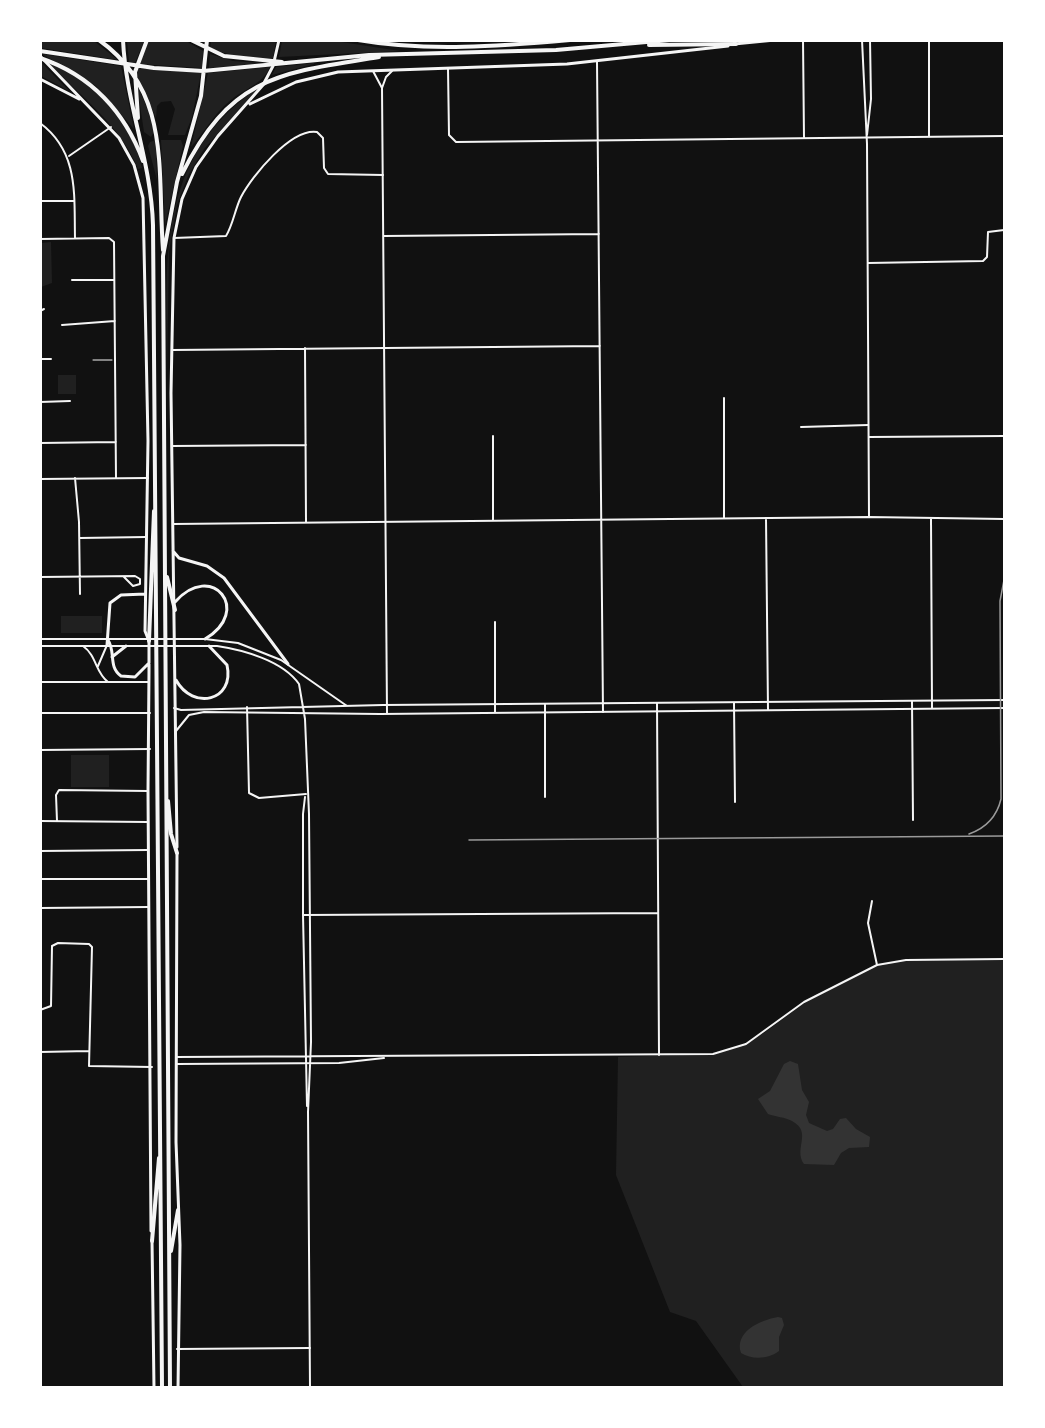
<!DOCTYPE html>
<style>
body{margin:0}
#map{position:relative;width:1045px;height:1428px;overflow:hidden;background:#111;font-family:Raleway,sans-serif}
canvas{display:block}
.frame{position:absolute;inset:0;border:42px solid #fff;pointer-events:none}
</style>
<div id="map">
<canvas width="1045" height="1428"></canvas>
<div class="frame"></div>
</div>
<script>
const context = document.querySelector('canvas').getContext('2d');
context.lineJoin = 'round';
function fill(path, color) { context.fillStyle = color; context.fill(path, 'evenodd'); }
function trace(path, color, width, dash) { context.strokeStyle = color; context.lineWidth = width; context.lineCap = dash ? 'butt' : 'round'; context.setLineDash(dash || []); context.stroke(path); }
fill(new Path2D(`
 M40,41H94L118,60L41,48Z
 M127,41H144L135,63L129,62Z
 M149,41H186L203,51L202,68L139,64Z
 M211,41H276L273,58C251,58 231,56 210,49Z
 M282,41H335L400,51L279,57Z
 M42,54L121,66L134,129L96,86Z
 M210,54L233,61L262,63L209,68Z
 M40,61L69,91L41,76Z
 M48,63C94,81 131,120 142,168L138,169C120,124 81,97 48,63Z
 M314,63V64L272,75L276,67Z
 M270,67C263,84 244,89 231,100C214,113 204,133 191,147L208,73Z
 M138,68L201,73L192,117L185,135H168L175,109L171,101L161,102L157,106L156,118L137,76Z
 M137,85L148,110L154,132L151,137L144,132Z
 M259,87L204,149L188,176L177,205L169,252L167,377C167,264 153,159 259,87Z
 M156,140L157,180L148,146L150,142Z
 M161,140H181L183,146L165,225Z
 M51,242L52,283L41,287V243Z
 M58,375H76V394H58Z
 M61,616H102V633H61Z
 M71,755H109V787H71Z
 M1004,959V1387H743L696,1321L670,1312L616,1175L618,1057L713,1054L735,1048L764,1033L815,995L877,965L895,961Z`), '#202020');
fill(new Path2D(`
 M790,1061L798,1064L802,1090L809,1102L806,1115L809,1123L827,1131L833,1129L840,1119L846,1118L856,1129L870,1137L869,1147L849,1148L841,1153L834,1165L804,1164C793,1149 813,1132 792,1121C785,1117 776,1117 768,1114L758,1099L770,1091L784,1064Z
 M778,1317L782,1318L784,1325L779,1337V1351C769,1359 752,1360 741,1353C734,1332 760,1320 778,1317Z`), '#333');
trace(new Path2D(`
 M93,360H112`), '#f5f5f5', 1);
trace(new Path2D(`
 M803,40L804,138
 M929,40V137
 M597,62L603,712
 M448,69L449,135L456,142L1004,136
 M40,123C79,152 74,194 75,238
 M69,156L111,127
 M40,201H74
 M384,236L599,234
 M174,238L226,236C233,225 235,209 241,197C252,176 291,128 317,132L323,138L324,168L328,174L383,175
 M40,239L109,238L114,242L116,478
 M868,263L983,261L987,257L988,232L1004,230
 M72,280H114
 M40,311L44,309
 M62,325L115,321
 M305,348L306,522
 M172,350L600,346
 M40,359H51
 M724,398V518
 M40,402L70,401
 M801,427L868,425
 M493,436V520
 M869,437L1004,436
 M40,443L116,442
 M172,446L306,445
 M75,478L79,522L80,594
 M40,479L148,478
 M766,518L768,710
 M931,519L932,708
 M173,524L869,517L1004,519
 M80,538L146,537
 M40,577L135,576L140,579V584L133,586L124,577
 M40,600V629
 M495,622V712
 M40,682H107
 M912,701L913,820
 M657,703L659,1055
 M734,703L735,802
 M247,707L249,793L259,798L306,794
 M40,713H150
 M545,797V704
 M40,821L148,822
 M57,821L56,795L59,790L148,791
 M40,851L148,850
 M40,879H148
 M872,901L868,923L877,965
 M40,908L149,907
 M304,915L658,913
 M40,1010L51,1006L52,946L58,943L89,944L92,947L89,1066L152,1067
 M40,1052L89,1051
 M177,1349L310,1348`), '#f5f5f5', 2);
trace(new Path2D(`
 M862,40L867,144L869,517
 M373,71L382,88L387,713
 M382,88L386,77L392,71
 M867,135L871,99L870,40
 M40,639H205L238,643L281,660L347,706
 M40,646H217C244,650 283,661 299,684L305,719L309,814L311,1042L308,1112
 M83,646C97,656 95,672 108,682H149
 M98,666L107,645
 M174,708L181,710L383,705L1004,700
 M176,731L189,715L204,712L380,714L1004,708
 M40,750L150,749
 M305,797L303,814V915L307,1106
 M176,1057L713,1054L746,1044L804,1002L877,965L906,960L1004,959
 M177,1064L339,1063L384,1058
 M308,1111L310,1388`), '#f5f5f5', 2);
trace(new Path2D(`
 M734,44L775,40
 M40,56L119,138L134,165L143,198L148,441L145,631L149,641V672L148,791L151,1231
 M40,79L79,99
 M250,104L296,82L338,72L567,64L728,46
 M173,551L179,558L207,566L224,578L288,664
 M175,602C212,560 253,611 205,639
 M108,640C116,652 108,667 121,676L135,677L149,663
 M107,645L110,603L121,595L145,594
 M112,657L126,646
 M176,680C193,711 235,701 227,665L209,646
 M177,847L171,393L174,238L182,199L196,167L218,136L263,85L273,66L279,40
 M177,853L176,1142L180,1245L178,1388
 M152,1240L154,1388`), '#f5f5f5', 3);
trace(new Path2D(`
 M99,40C172,92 157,172 163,250
 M123,40C126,104 151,160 153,225L162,1388
 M191,40L224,56L282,62
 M358,40C427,52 501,46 570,40
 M649,45L736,44
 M40,51L154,68L203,71L369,55L556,50L669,40
 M40,58C91,75 125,112 143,161
 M138,118L135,72L147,40
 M182,174C231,76 279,73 379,57
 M167,577L175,610
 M149,641L154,511
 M168,801L171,834L177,853
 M152,1241L159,1158
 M171,1251L178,1210
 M170,1388L163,256L177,182L201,96L207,40`), '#f5f5f5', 4);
trace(new Path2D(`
 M969,834C986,828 997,816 1001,799L1000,601L1004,580
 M469,840L1004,836`), '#9a9a9a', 1.5);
</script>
